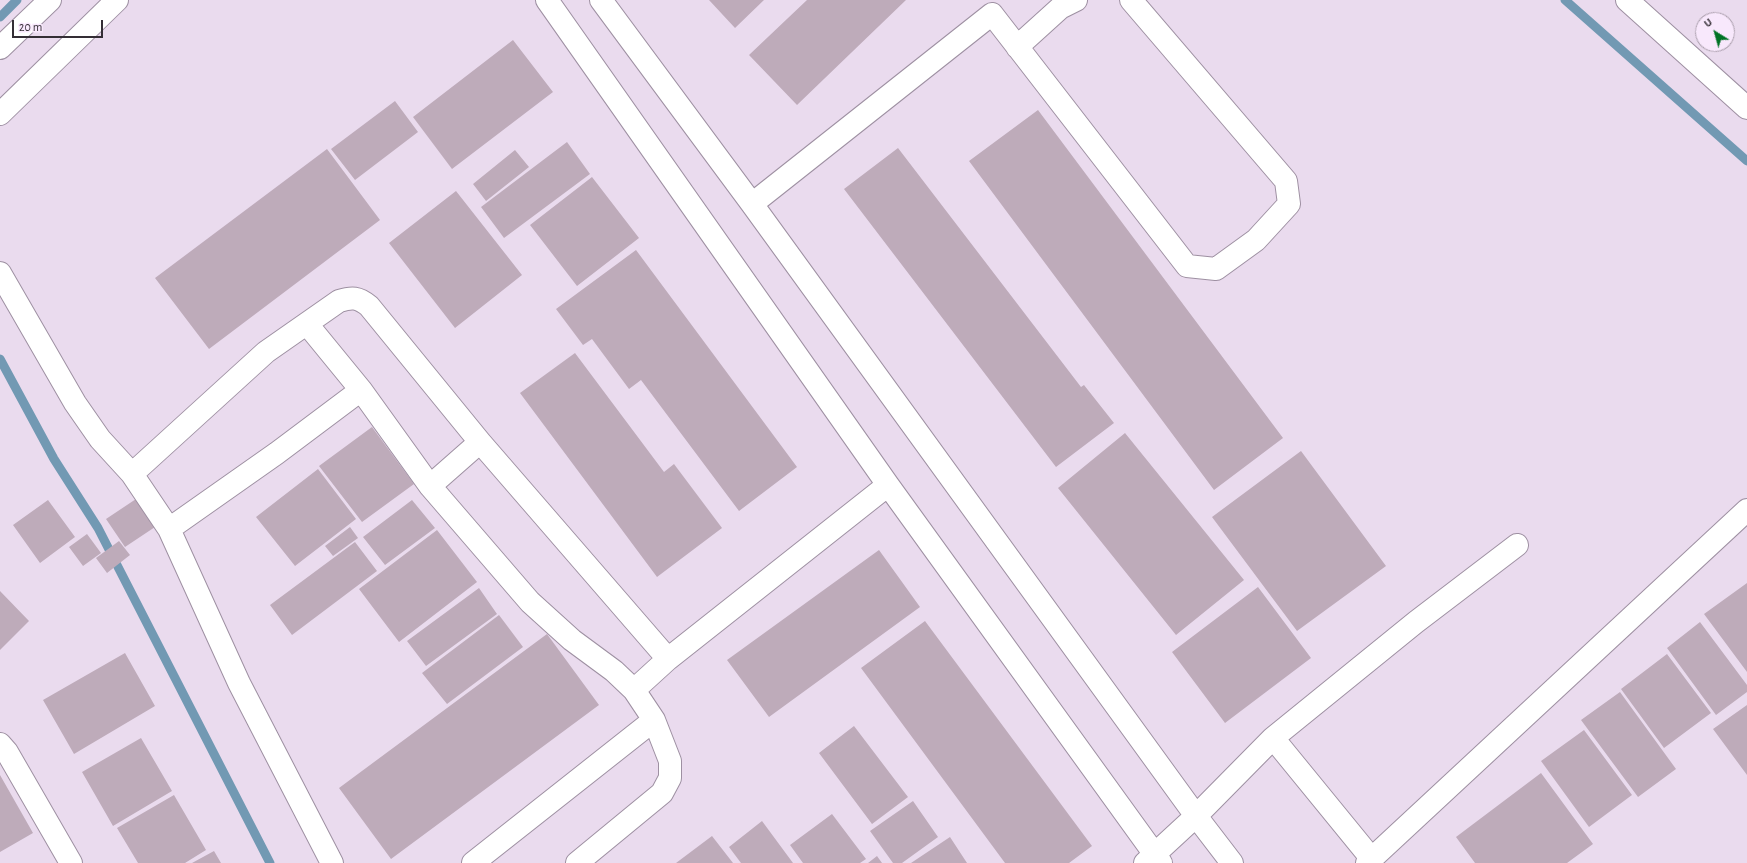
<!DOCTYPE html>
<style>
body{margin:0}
#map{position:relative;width:1747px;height:863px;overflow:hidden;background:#eadbee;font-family:"Alegreya Sans",sans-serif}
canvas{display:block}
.north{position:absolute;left:1695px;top:12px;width:40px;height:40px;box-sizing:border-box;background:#f8e8fc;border:1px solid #aa9eac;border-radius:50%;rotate:323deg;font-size:11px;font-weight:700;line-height:16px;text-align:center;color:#342e35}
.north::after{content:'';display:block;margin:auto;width:14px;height:18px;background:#007225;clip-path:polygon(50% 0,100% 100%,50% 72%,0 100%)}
.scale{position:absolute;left:12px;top:20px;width:91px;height:18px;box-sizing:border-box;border:2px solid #342e35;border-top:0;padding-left:5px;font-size:12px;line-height:14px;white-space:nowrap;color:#342e35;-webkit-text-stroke:3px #f8e8fc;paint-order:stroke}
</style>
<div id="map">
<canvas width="1747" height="863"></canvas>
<div class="north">U</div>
<div class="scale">20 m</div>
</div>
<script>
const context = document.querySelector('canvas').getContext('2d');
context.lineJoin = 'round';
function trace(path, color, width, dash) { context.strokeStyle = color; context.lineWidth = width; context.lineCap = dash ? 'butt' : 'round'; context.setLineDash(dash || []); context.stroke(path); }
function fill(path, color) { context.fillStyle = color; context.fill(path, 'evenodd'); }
trace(new Path2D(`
 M1565,0L1747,161
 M0,17L17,0
 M0,359L54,459L98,528L270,863`), '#7299b3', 9);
fill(new Path2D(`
 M709,0H764L735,28Z
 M807,0H906L797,105L749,55Z
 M513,40L553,92L452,169L413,117Z
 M395,101L418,132L355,180L331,149Z
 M1038,110L1283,438L1214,490L969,161Z
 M567,142L590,174L504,238L481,207Z
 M898,148L1081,387L1084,385L1114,423L1056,467L844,189Z
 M327,149L380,220L209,349L155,278Z
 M515,150L529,167L486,201L473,184Z
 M592,177L639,238L577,286L530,225Z
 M456,191L522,275L455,328L389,243Z
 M636,250L797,467L739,511L641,380L629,389L592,339L583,345L556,309Z
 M575,353L664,472L674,464L722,528L657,577L520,393Z
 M372,427L414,484L362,522L319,466Z
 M1125,433L1244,580L1176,635L1058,488Z
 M1301,451L1386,566L1297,631L1212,517Z
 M318,469L356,519L295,566L256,517Z
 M142,495L161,523L125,547L106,519Z
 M48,500L75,537L40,563L13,525Z
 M412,500L435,528L385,565L363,537Z
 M350,527L358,538L333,556L325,546Z
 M437,530L477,582L399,642L359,589Z
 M87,534L101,553L83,566L69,547Z
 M119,541L130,555L107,573L96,558Z
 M355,542L377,571L292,635L270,605Z
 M879,550L920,607L769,717L727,660Z
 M1747,583V672L1704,614Z
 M1258,587L1311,658L1225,723L1172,652Z
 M479,588L497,614L426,666L407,641Z
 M0,591L29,621L0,650Z
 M499,615L523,647L447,704L422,673Z
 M925,621L1092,846L1069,863H1005L861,668Z
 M1700,622L1747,685V692L1716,715L1667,648Z
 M547,634L599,705L391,859L339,788Z
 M125,653L155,706L74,754L43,700Z
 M1667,654L1711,713L1664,748L1621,689Z
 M1620,692L1676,769L1638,797L1581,720Z
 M1747,705V775L1713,729Z
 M854,726L908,797L872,824L819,753Z
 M1584,730L1632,795L1589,827L1541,761Z
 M141,738L172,791L113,826L82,772Z
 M1541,773L1593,844L1567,863H1475L1456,837Z
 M0,775L33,833L0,852Z
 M174,795L206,850L185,863H138L117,828Z
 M913,801L938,837L902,863H893L870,831Z
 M832,814L866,859L860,863H803L790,845Z
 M762,821L793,863H741L729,847Z
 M712,836L733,863H676Z
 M950,837L967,863H911Z
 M214,851L221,863H192Z
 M877,856L882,863H868Z`), '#beabba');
const minor = new Path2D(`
 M547,0L888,485L1161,863
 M601,0L752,204L1196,816L1232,863
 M1627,0L1747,108
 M1017,47L1060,8L1076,0
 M752,204L992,14L1187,266L1216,269L1256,240L1289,204L1286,181L1131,0
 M0,273L75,403L100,439L132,474L169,529L239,683L332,863
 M307,324L361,390L430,486L530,602L572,640L614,671L634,690L654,720L670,761V778L662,793L577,863
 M132,474L266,352L339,301C352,297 358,297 369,306L480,442L668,659
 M430,486L480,442
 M169,529L277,453L361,390
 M634,690L668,659L888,485
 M1273,738L1371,858
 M0,744L7,752L71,863
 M473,863L654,720
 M1145,863L1196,816L1273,738L1416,622L1517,545
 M1367,863L1747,510`);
const highway = new Path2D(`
 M0,48L50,0
 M0,114L117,0`);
trace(minor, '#9e90a2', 24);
trace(highway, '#9e90a2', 24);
trace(minor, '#fff', 22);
trace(highway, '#fff', 22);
</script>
